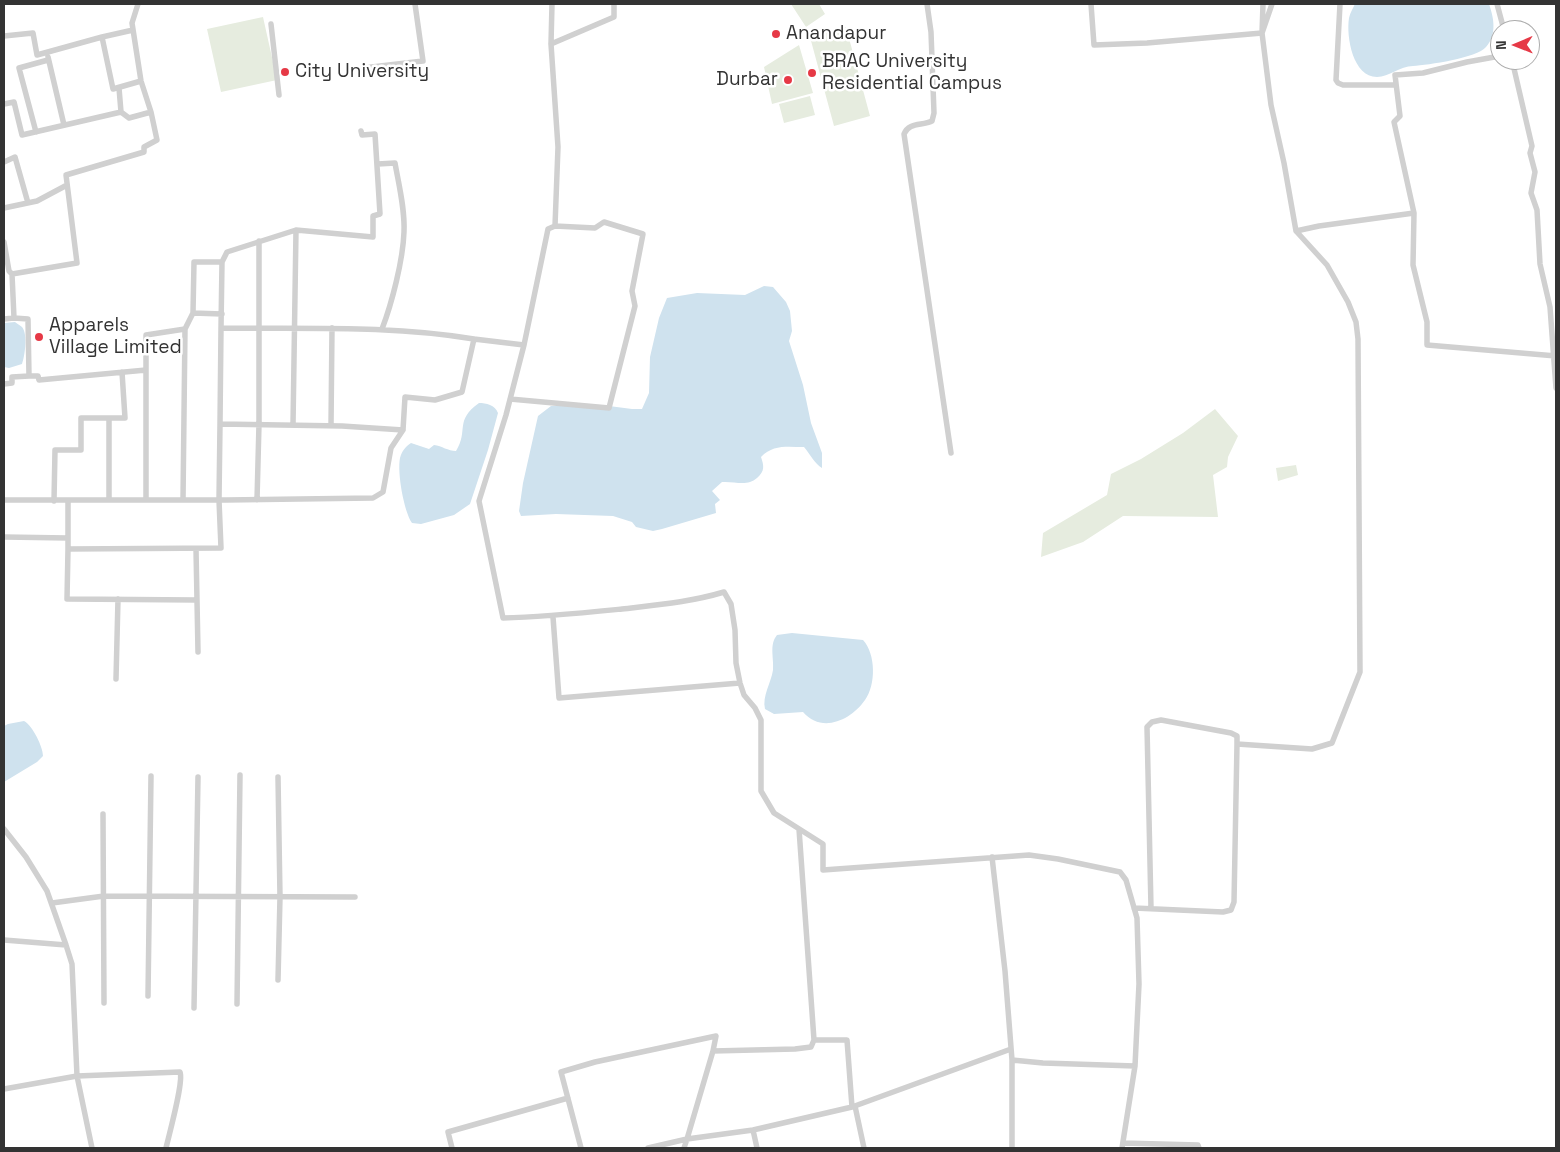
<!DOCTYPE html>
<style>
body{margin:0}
#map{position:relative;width:1560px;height:1152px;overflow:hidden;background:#fff;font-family:"Space Grotesk",sans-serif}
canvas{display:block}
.frame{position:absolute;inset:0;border:5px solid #333;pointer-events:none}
.north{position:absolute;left:1490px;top:20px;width:50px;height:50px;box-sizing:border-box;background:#fff;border:1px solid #adadad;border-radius:50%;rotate:269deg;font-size:14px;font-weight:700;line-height:20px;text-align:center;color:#333}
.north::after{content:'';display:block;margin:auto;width:18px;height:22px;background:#e63946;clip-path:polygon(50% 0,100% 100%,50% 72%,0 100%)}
</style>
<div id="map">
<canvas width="1560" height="1152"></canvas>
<div class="frame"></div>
<div class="north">N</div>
</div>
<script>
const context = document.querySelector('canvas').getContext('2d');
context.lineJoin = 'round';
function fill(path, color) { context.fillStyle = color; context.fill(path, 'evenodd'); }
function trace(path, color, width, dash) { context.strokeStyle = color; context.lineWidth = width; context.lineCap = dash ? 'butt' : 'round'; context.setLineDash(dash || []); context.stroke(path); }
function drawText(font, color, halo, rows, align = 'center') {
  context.font = font + ' "Space Grotesk",sans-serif'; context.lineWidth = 5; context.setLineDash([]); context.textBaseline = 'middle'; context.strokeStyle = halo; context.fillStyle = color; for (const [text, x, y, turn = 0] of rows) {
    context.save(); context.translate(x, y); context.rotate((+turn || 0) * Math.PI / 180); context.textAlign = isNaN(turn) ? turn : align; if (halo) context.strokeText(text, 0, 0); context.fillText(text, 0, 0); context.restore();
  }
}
fill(new Path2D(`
 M791,4H819L825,14L806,27Z
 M263,17L277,80L221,92L207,29Z
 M846,27L870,116L834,126L810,37Z
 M799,45L813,93L772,104L764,67Z
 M810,96L815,115L784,123L779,104Z
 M1215,409L1238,436L1228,457L1227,467L1213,475L1218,517L1123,516L1083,542L1041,557L1043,533L1107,495L1111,474L1141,459L1183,433Z
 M1296,465L1298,475L1278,481L1276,468Z`), '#e6ecdf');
fill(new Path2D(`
 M1355,4H1489C1494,18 1497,35 1486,47C1477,58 1428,65 1413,66C1400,66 1389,77 1377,77C1353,77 1346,37 1349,18C1350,13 1353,8 1355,4Z
 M764,286L773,287L786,302L790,311L792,331L789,341L803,385L811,423L822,453V468C815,464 810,454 804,447C788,447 773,444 761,457C764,466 765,471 757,478C747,487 735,481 722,482L712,491L720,500L715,504L716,513L662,529L653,531L636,527L632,522L613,516L556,514L521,516L519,511L523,483L538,416L551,406H609L632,409H642L649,393L650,357L659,318L667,298L697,293L745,295Z
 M15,322C17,324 20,325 22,327C28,334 25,356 22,364L9,368L4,367V323Z
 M479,403C486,403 495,405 498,413L488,450L470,504L454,515L421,524L412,523C404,511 397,473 400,458C402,451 405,447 411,443L429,449L434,445C442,446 448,451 456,451C469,430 454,421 479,403Z
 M792,633L863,640C876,654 876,685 865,700C851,720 822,734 803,712L774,714L765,709C762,696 771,683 773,670C774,657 769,645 777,635Z
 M24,721C33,726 43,747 43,756L37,762L4,782V726L8,724Z`), '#cfe2ee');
trace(new Path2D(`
 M552,4L551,44L558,147L555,226L548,229L524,345L506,415L479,501L503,618C543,617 582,613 622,609C656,605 691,602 724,592L731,604L735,630L736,663L740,683L744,695L755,708L761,720V791L774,813L823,844V870L1029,855L1058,859L1120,872L1126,880L1137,918L1139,984L1135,1066L1122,1148
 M927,4L931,32L934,113L932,121C922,126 909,122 904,134L951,453
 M1091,4L1094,45L1147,43L1262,33L1272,4
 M1340,4L1336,80L1338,83L1343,85H1396
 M1497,4L1504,30
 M271,24L279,95
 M133,30L102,37L113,89L141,81
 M4,36L33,33L37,55L102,37
 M551,44L614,17V4
 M48,57L64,125
 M1512,60L1532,146L1530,153L1535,172L1531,193L1537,210L1540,264L1550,307L1556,388
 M363,68L423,61L415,4
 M4,104L14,102L22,135L121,112L119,88
 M121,112L129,118L151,112
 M36,132L19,68L48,60
 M4,162L15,157L28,203
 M378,164L395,163C399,186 405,209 404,232C403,260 392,303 382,329
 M4,208L37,201L67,185
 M1414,213L1413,265L1427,322V345L1556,356
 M1296,231L1319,226L1414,213L1394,122L1400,116L1395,75L1423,73L1467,62L1500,56
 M4,242L9,271L12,274
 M193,313L222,314
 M4,319L14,318
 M221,328L222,262L227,252L296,230L373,237V216L380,214L375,134L362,135L361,131
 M185,329L193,313L194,262H222
 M474,339C391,325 306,329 221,328L220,424L342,426L403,430L405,397L435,400L462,392L474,339L524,345
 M29,376H38L39,380L146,370
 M4,384L12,383V377L29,376L28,319L14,318L12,274L77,263L66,175L144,152V147L157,140L151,112L141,81L132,23L138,4
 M510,399L609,408L635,306L632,291L643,234L604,222L595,228L555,226
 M293,425L296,230
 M331,426L332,328
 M109,499V418
 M4,500H226L373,498L383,492L391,448L403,430
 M146,500V335L185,329L183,500
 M257,500L259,424V241
 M54,501L55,450H81V418H125L122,372
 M68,501V549L221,548L219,500L220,424
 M4,537L68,538
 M68,549L67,599L197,600
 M196,549L198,652
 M553,617L559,698L740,683
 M116,679L118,599
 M103,814L104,1003
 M4,829L26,857L47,891L66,945L4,940
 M992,857L1005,971L1012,1060
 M52,903L104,896L355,897
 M1134,908L1223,912L1231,910L1234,902L1237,744L1312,749L1332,743L1360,672L1358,339L1356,322L1348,302L1327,265L1296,231L1284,163L1271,105L1262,33L1263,4
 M1151,908L1147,727L1152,722L1161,720L1231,733L1237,736V744
 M278,980L280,897L278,777
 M148,996L151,776
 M237,1004L240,775
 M194,1008L198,777
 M4,1089L77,1076L72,964L66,945
 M855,1106L864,1148
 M852,1107L1011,1049
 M753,1130L757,1148
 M1123,1143L1198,1145L1199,1148
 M92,1148L77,1076L180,1072C184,1081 169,1135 166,1148
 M452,1148L448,1132L568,1098
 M581,1148L561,1072L595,1062L716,1036L713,1051
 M648,1148L687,1139L713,1051L795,1049L811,1047L814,1040L799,829
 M684,1148L687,1139L753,1130L852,1107L847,1040H814
 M1012,1148V1060L1043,1063L1135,1066`), '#d0d0d0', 5.5);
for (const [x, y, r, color] of [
 [776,34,5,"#e63946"],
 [285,72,5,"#e63946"],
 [812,73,5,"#e63946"],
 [788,80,5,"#e63946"],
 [39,337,5,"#e63946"]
]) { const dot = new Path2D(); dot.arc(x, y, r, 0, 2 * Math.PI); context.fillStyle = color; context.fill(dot); trace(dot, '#fff', 2); }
drawText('19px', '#333', '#fff', [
 ["Anandapur",786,34],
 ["BRAC University",822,62],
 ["Residential Campus",822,84],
 ["City University",295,72],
 ["Durbar",778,80,"right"],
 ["Apparels",49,326],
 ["Village Limited",49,348]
], 'left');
</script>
